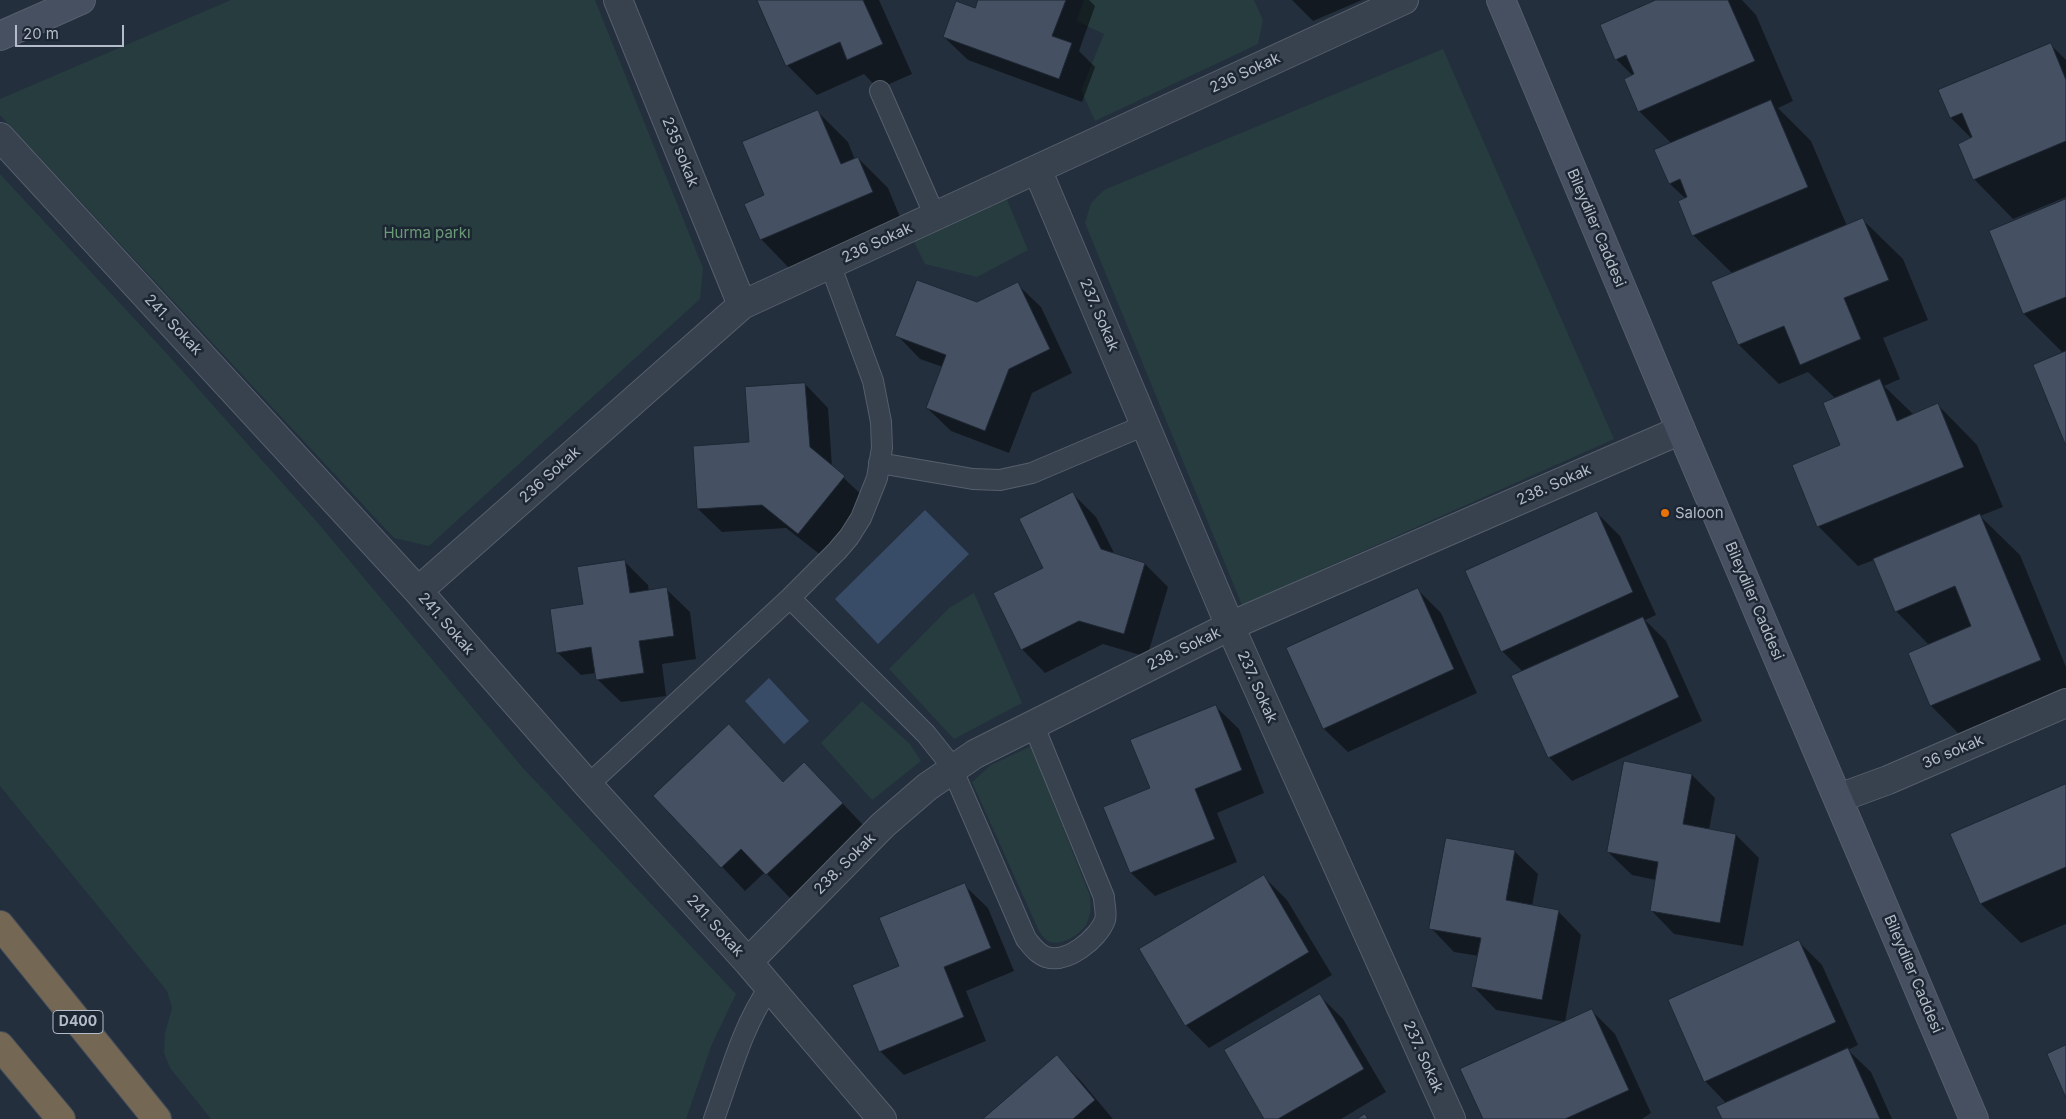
<!DOCTYPE html>
<meta charset="utf-8">
<style>
body{margin:0}
#map{position:relative;width:2066px;height:1119px;overflow:hidden;background:#242f3e;font-family:Inter,sans-serif}
canvas{display:block}
.scale{position:absolute;left:15px;top:25px;width:109px;height:22px;box-sizing:border-box;border:2px solid #b4bcc9;border-top:0;padding-left:6px;font-size:15px;line-height:18px;white-space:nowrap;color:#b4bcc9;-webkit-text-stroke:4px #1d2633;paint-order:stroke}
</style>
<div id="map">
<canvas width="2066" height="1119"></canvas>
<div class="scale">20 m</div>
</div>
<script>
const context = document.querySelector('canvas').getContext('2d');
context.lineJoin = 'round';
function fill(path, color) { context.fillStyle = color; context.fill(path, 'evenodd'); }
function trace(path, color, width, dash) { context.strokeStyle = color; context.lineWidth = width; context.lineCap = dash ? 'butt' : 'round'; context.setLineDash(dash || []); context.stroke(path); }
function drawText(font, color, halo, rows, align = 'center') {
  context.font = font + ' Inter,sans-serif'; context.lineWidth = 5; context.setLineDash([]); context.textBaseline = 'middle'; context.strokeStyle = halo; context.fillStyle = color; for (const [text, x, y, turn = 0] of rows) {
    context.save(); context.translate(x, y); context.rotate((+turn || 0) * Math.PI / 180); context.textAlign = isNaN(turn) ? turn : align; if (halo) context.strokeText(text, 0, 0); context.fillText(text, 0, 0); context.restore();
  }
}
fill(new Path2D(`
 M231,0H595L703,268L700,299L429,546L394,538L0,115V99Z
 M1084,0H1254L1263,20L1258,44L1095,121L1081,90L1104,34L1076,21Z
 M1443,49L1614,439L1242,605L1085,223L1091,203L1104,190Z
 M0,174L169,356L318,523L523,768L736,994L712,1044L686,1119H211L170,1068L164,1053L165,1033L172,1008L167,991L0,786Z
 M1005,195L1028,250L977,277L925,264L912,238Z
 M974,593L1022,703L954,739L889,669L949,608Z
 M862,701L910,744L921,761L872,800L821,743Z
 M1031,746L1090,896C1091,905 1091,914 1087,923C1082,934 1062,946 1050,942C1045,940 1042,935 1039,931L972,782L991,765Z`), '#263c3f');
fill(new Path2D(`
 M925,510L969,554L878,644L835,599Z
 M769,678L809,721L784,744L745,701Z`), '#394c67');
fill(new Path2D(`
 M758,0H879L912,74L878,89L864,74L817,95L788,66Z
 M979,0H1089L1095,6L1079,51L1095,67L1082,102L968,60L944,37L975,10Z
 M1292,0H1362L1313,21Z
 M1659,0H1742L1756,15L1793,101L1778,108L1811,141L1847,226L1863,220L1903,259L1928,320L1883,338L1900,379L1884,386L1914,415L1938,405L1977,445L2003,507L1980,516L2020,555L2066,667V705L1971,746L1931,706L1909,654L1929,645L1896,611L1874,560L1858,566L1818,526L1842,446L1836,399L1808,372L1779,384L1739,345L1713,282L1733,274L1693,235L1686,199L1670,184L1672,144L1639,111L1625,79L1633,76L1616,59Z
 M2050,44L2066,60V197L2013,219L1974,179L1972,139L1951,118Z
 M818,112L848,142L855,160L858,158L888,188L902,222L790,269L761,239L765,196Z
 M2066,201V443L2064,354L2024,314L1991,232Z
 M1017,284L1041,307L1072,373L1032,393L1009,453L951,431L927,408L943,367L920,359L897,335L977,304Z
 M805,384L828,408L832,467L867,500L822,556L786,528L722,532L698,509L750,443Z
 M1073,494L1096,517L1115,555L1145,564L1168,587L1147,657L1103,644L1045,673L1022,649L1045,568Z
 M1597,513L1620,536L1656,615L1645,620L1666,641L1702,721L1572,781L1549,757L1523,672L1502,651L1467,572Z
 M624,561L648,585L649,591L666,589L690,612L696,659L662,664L666,696L621,702L597,679L596,673L581,675L557,652L584,605Z
 M1418,590L1441,613L1477,693L1348,752L1324,729L1288,649Z
 M1215,706L1239,729L1264,793L1217,813L1237,862L1155,896L1131,873L1151,788Z
 M1692,775L1715,798L1709,830L1736,835L1759,858L1743,946L1674,934L1651,910L1656,880L1632,875L1608,852Z
 M783,783L827,787L865,827L790,898L765,872L745,891L655,796Z
 M2066,785V924L2021,943L1981,904L1952,835Z
 M1514,851L1538,874L1532,906L1558,911L1581,935L1565,1022L1496,1010L1473,986L1479,956L1454,952L1431,928Z
 M1264,877L1287,900L1332,975L1209,1048L1186,1025Z
 M964,885L988,908L1014,971L966,991L986,1041L904,1075L880,1051L900,967Z
 M1799,942L1822,965L1858,1045L1848,1050L1871,1072L1892,1119H1723L1727,1104L1705,1081Z
 M1320,996L1343,1019L1386,1092L1341,1119H1266Z
 M1592,1011L1615,1034L1651,1113L1642,1119H1484Z
 M1057,1057L1080,1080L1113,1119H985Z`), '#0007');
const building = new Path2D(`
 M757,0H863L883,44L847,60L840,42L786,66Z
 M978,0H1066L1052,36L1072,43L1059,79L943,37L956,1L975,8Z
 M1656,0H1728L1755,61L1638,112L1624,79L1634,74L1626,55L1615,60L1600,25Z
 M2051,43L2066,80V141L1973,180L1958,144L1972,137L1962,113L1950,118L1938,90Z
 M1771,100L1808,187L1692,236L1678,201L1687,197L1680,179L1669,184L1654,150Z
 M818,110L841,164L858,157L873,192L760,240L744,204L764,195L742,142Z
 M2066,199V297L2023,314L1989,231Z
 M1863,218L1889,280L1844,298L1861,339L1800,365L1784,326L1738,345L1711,282Z
 M917,280L977,302L1018,282L1050,349L1009,369L985,431L926,408L946,355L895,336Z
 M2066,351V446L2033,365Z
 M1880,379L1897,421L1938,403L1964,467L1817,527L1792,465L1840,445L1823,403Z
 M805,383L810,447L845,476L798,534L762,505L697,509L693,446L749,442L745,387Z
 M1073,492L1101,549L1145,563L1124,634L1079,621L1021,650L993,593L1043,568L1019,519Z
 M1597,511L1633,592L1501,652L1465,571Z
 M1980,514L2041,660L1930,706L1908,653L1971,626L1955,586L1895,612L1873,559Z
 M625,560L630,593L667,587L674,636L639,641L644,673L596,680L591,647L556,653L550,609L583,604L577,567Z
 M1418,588L1454,669L1323,729L1286,648Z
 M1643,617L1679,697L1548,758L1511,676Z
 M1216,705L1242,770L1195,789L1215,839L1130,873L1103,807L1150,788L1130,740Z
 M729,724L783,782L804,762L843,803L766,875L741,849L721,868L653,796Z
 M1624,761L1692,774L1683,824L1736,834L1720,923L1650,911L1658,862L1607,852Z
 M2066,784V867L1980,904L1950,834Z
 M1446,838L1515,850L1506,900L1559,910L1542,1000L1471,987L1481,938L1429,929Z
 M1264,875L1309,952L1185,1026L1139,949Z
 M965,883L991,948L944,967L964,1017L879,1052L852,985L899,966L879,918Z
 M1799,940L1836,1022L1704,1082L1668,1000Z
 M1320,994L1364,1069L1278,1119H1264L1224,1050Z
 M1592,1009L1629,1090L1565,1119H1483L1460,1069Z
 M2066,1045V1098L2047,1054Z
 M1848,1048L1880,1119H1722L1716,1107Z
 M1057,1055L1095,1100L1073,1119H983Z
 M1365,1114L1368,1119H1357Z`);
fill(building, '#455162');
trace(building, '#1f2835', 1);
const lane = new Path2D(`
 M880,91L935,216
 M830,264L873,381L881,422L882,448L877,478L861,518L849,537L837,551L790,598L926,734L946,759L957,780L1026,939C1032,946 1037,954 1046,957C1067,964 1098,939 1105,920C1107,914 1104,904 1104,897L1033,724
 M879,463L973,479L1000,480L1032,473L1145,425
 M588,785L790,598
 M714,1119C730,1075 742,1027 769,988`);
const street = new Path2D(`
 M618,0L742,305
 M0,137L418,591L588,785L748,962L882,1119
 M1037,169L1230,626L1451,1119
 M418,591L742,305L1404,0
 M1839,798L1888,780L2066,703
 M748,962L883,825L927,787L975,754L1230,626L1681,430`);
const secondary = new Path2D(`
 M1501,0L1681,430L1974,1119
 M0,36L81,0`);
const highway = new Path2D(`
 M0,925L157,1119
 M0,1046L61,1119`);
trace(lane, '#565f6c', 22);
trace(street, '#565f6c', 30);
trace(secondary, '#565f6c', 30);
trace(highway, '#434c59', 30);
trace(lane, '#38414e', 20);
trace(street, '#38414e', 28);
trace(secondary, '#465061', 28);
trace(highway, '#746855', 28);
for (const [x, y, r, color] of [
 [1665,513,5,"#e8710a"]
]) { const dot = new Path2D(); dot.arc(x, y, r, 0, 2 * Math.PI); context.fillStyle = color; context.fill(dot); trace(dot, '#1d2633', 2); }
for (const [x, y, w] of [
 [78,1022,50]
]) { const box = new Path2D(); box.roundRect(x - w / 2, y - 11.5, w, 23, 4); context.fillStyle = '#1d2633'; context.fill(box); trace(box, '#b4bcc9', 1); }
drawText('bold 14px', '#b4bcc9', null, [
 ["D400",78,1022]
]);
drawText('15px', '#b4bcc9', '#1d2633', [
 ["236 Sokak",1245,73,-25],
 ["235 sokak",680,152,68],
 ["Bileydiler Caddesi",1596,228,67],
 ["236 Sokak",877,243,-25],
 ["237. Sokak",1099,315,67],
 ["241. Sokak",173,325,47],
 ["236 Sokak",550,475,-42],
 ["238. Sokak",1554,485,-24],
 ["Bileydiler Caddesi",1754,601,67],
 ["241. Sokak",446,624,49],
 ["238. Sokak",1184,649,-26],
 ["237. Sokak",1257,687,66],
 ["36 sokak",1953,752,-23],
 ["238. Sokak",845,864,-45],
 ["241. Sokak",715,926,48],
 ["Bileydiler Caddesi",1913,974,67],
 ["237. Sokak",1423,1057,66]
]);
drawText('15px', '#6b9a76', '#1d2633', [
 ["Hurma parkı",427,233]
]);
drawText('15px', '#b4bcc9', '#1d2633', [
 ["Saloon",1675,513]
], 'left');
</script>
